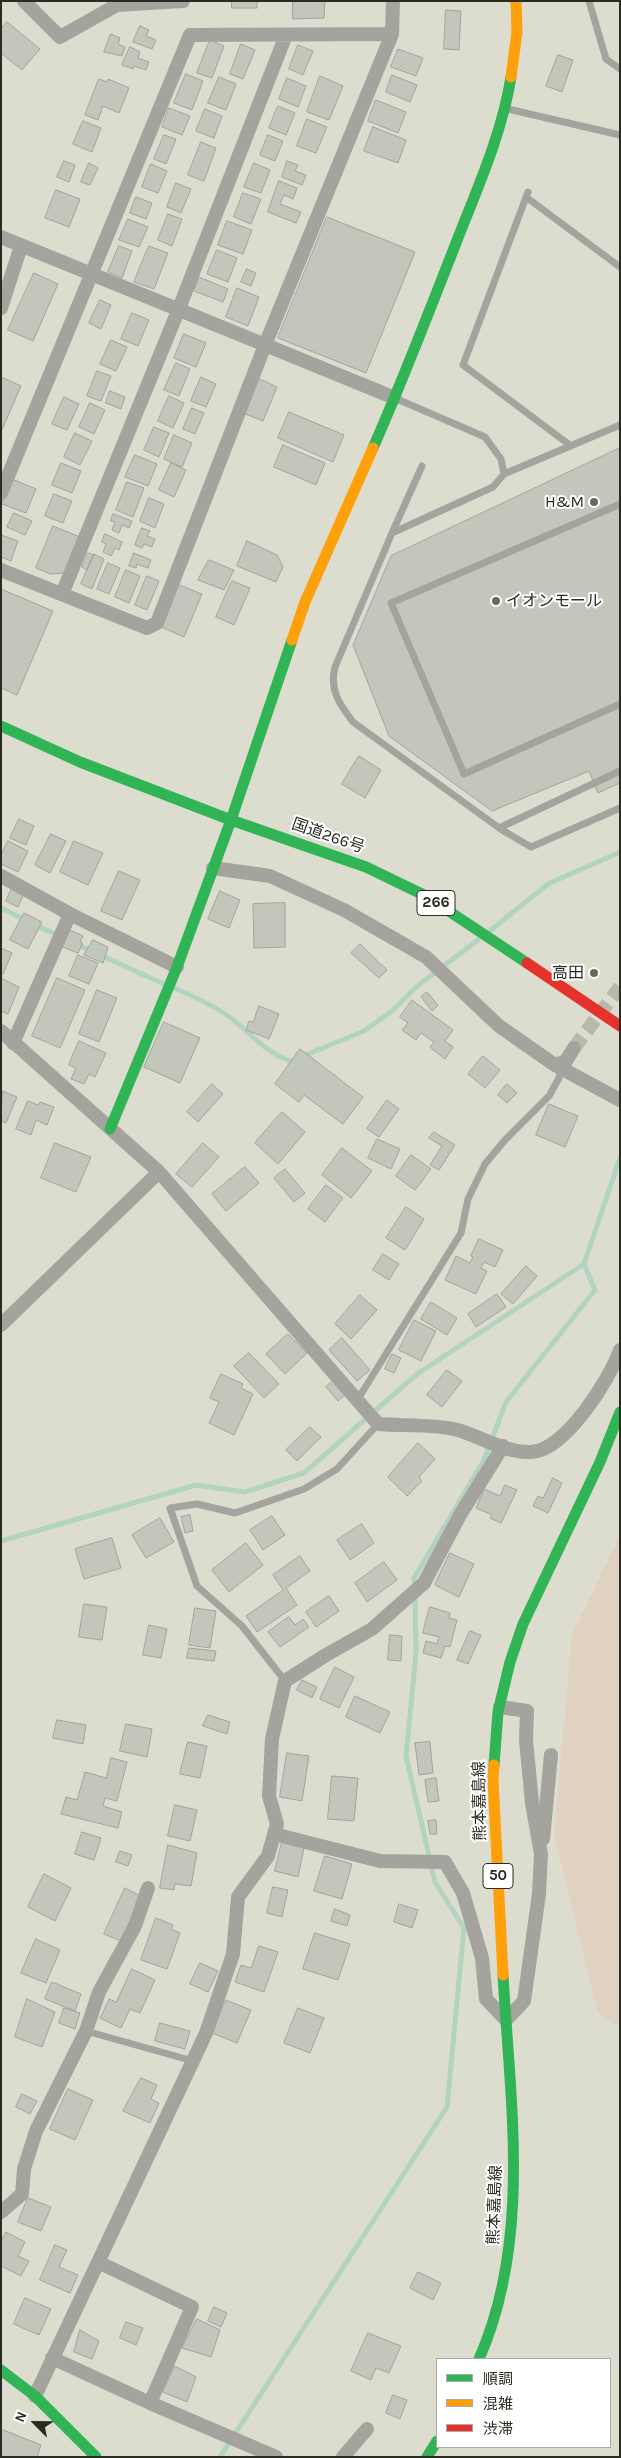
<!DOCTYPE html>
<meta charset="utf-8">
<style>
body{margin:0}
#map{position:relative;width:621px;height:2458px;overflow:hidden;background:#dcddce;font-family:Karla,"Noto Sans JP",sans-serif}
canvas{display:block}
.frame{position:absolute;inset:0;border:2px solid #2b2b21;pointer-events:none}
.legend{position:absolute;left:436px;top:2358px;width:175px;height:90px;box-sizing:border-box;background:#fff;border:1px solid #aaaaa6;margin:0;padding:6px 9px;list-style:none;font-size:15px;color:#2b2b21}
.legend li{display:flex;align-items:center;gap:10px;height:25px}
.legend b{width:25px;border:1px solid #aaaaa6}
.north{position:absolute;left:10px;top:2398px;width:50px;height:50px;-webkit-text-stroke:4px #fff;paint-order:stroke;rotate:293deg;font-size:14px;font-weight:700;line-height:20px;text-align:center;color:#2b2b21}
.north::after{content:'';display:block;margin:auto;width:18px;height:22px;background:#2b2b21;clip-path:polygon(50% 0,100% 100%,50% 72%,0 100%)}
</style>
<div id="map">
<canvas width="621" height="2458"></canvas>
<div class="frame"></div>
<ul class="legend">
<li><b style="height:6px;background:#30b455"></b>順調</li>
<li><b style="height:6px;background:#ff9f0a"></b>混雑</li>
<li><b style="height:6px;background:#e5322d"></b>渋滞</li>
</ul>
<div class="north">N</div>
</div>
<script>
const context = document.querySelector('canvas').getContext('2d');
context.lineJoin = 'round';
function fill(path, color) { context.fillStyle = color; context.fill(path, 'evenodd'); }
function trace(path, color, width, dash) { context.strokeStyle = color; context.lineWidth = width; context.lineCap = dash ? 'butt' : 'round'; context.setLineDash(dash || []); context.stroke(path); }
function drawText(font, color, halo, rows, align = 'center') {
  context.font = font + ' Karla,"Noto Sans JP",sans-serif'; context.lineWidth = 4; context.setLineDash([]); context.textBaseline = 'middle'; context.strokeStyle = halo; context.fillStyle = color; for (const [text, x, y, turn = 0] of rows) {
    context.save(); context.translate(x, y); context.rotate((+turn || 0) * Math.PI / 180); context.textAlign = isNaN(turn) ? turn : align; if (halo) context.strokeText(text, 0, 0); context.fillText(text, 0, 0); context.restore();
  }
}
fill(new Path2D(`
 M620,1535V2027L598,2013L554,1834L572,1635Z`), '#e1d1c1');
trace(new Path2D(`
 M1,908L25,920
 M35,925L60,936
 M491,930L548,884L620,852
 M76,944L166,985
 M174,988C191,995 208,1003 224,1013C244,1026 268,1056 291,1061L364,1031L392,1011L416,987L478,940
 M1,1541L196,1485L245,1492L304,1473L417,1374L584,1264L620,1158
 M415,1587L414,1578L484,1460L506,1402L595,1290L584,1264
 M220,2457L447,2107L464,1928L435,1882L406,1756L416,1654L415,1595`), '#b1d3c0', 5);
const building = new Path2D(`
 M232,1H257V8H232Z
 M293,1H325L324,18L293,19Z
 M446,10L461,11L459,50L444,49Z
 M7,22L40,49L22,70L1,53V29Z
 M140,26L149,30L146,36L156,40L152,49L133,42Z
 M111,34L120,38L118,44L125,47L122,56L104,52Z
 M210,40L224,46L212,78L197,73Z
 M241,44L255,50L243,79L230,74Z
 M298,45L313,51L303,75L289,69Z
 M130,47L140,52L138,58L149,62L146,70L134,66L133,69L122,65Z
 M398,49L423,58L416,76L391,67Z
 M558,55L573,60L562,92L546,86Z
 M186,74L203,81L192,110L174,103Z
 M392,75L417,85L410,102L386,92Z
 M320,76L343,86L329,120L307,112Z
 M219,77L236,84L226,110L208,103Z
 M287,78L306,86L298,107L279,99Z
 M99,79L107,82L108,79L129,88L119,113L103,106L98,120L85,115Z
 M376,100L406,112L398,133L368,121Z
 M278,106L295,113L286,135L269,128Z
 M169,108L190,116L182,135L162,127Z
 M205,109L222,116L214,138L196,131Z
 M307,119L327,127L316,153L297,146Z
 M83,121L101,128L92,152L73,144Z
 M373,127L406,140L398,163L364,151Z
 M164,135L176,139L166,164L154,159Z
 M268,135L283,141L275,161L260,155Z
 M201,142L216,148L204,181L188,175Z
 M64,161L75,165L69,182L57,177Z
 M287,161L298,165L295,171L306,175L302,185L282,177Z
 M89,163L98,168L90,185L81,182Z
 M254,163L270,170L261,193L244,187Z
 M151,164L167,171L158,193L142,187Z
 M279,181L297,188L293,199L284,195L280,204L301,212L296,223L268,212Z
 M176,183L191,189L181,213L167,207Z
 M56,190L80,199L69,227L45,218Z
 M243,193L261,199L251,224L234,217Z
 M136,197L152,203L146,219L130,213Z
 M168,214L182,219L172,246L158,240Z
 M327,217L415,252L366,373L278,338Z
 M128,219L148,227L139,247L119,240Z
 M227,221L252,230L243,254L218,245Z
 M119,246L132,251L122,278L108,272Z
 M149,246L168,253L154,289L134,282Z
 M217,250L237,258L228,282L207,274Z
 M247,269L256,273L251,286L241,282Z
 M34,273L58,284L33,341L8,330Z
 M199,277L228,289L223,302L194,291Z
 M237,288L259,297L248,326L226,317Z
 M100,300L111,305L101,329L89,323Z
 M132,313L149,320L138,346L121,339Z
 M184,334L206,343L196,367L174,358Z
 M111,340L127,347L116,371L100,364Z
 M176,363L190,369L179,396L164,390Z
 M97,371L111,376L101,401L87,396Z
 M1,377L21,386L1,432Z
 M201,377L216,384L206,407L191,401Z
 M258,378L277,387L263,421L243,413Z
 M110,391L125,397L121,409L106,403Z
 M169,396L184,403L173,428L158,421Z
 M64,397L79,404L67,430L52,424Z
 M90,403L105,410L94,434L79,427Z
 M192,408L204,413L195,434L183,429Z
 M289,412L344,435L333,462L278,438Z
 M154,427L169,433L159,457L144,450Z
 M75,433L92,441L80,465L64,457Z
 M174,435L192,443L182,467L164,459Z
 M283,445L325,463L316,485L274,467Z
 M620,448V783L598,793L589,771L492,811L389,736L353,645L391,556Z
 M135,455L157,464L148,486L125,477Z
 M61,463L81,471L72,493L52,485Z
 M171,463L186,470L174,497L159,490Z
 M12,479L36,489L26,513L2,504Z
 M127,482L144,488L133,517L116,510Z
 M54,494L72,501L63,523L45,516Z
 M149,498L164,504L155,528L140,521Z
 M14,513L32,521L25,535L7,527Z
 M113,514L132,521L129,528L122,525L119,533L112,530L115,522L111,521Z
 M53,526L80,537L65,573L51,574L36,568Z
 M142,528L150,531L147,536L155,539L152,547L144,544L142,548L135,545Z
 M105,534L122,542L119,550L115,548L111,556L103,552L106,544L102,542Z
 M1,535L18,541L11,561L1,557Z
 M247,541L277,555L283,567L276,582L237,566Z
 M88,553L94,555L87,570L82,567Z
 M134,553L151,560L148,568L137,564L136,568L129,566Z
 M94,554L104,559L92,589L81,584Z
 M209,560L234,570L224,590L198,580Z
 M108,563L120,568L109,594L97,589Z
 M126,570L140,576L129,603L115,597Z
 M147,576L159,581L147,610L135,605Z
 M232,581L250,588L234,625L216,617Z
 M177,584L202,594L184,637L159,626Z
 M1,589L53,611L17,695L1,688Z
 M359,756L381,770L365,798L342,784Z
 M19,819L34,826L26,845L10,838Z
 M51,834L66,841L50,873L35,865Z
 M8,841L28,851L18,872L1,864V855Z
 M74,841L103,853L88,885L60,872Z
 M119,871L140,880L122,920L101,911Z
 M12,888L24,893L18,907L6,901Z
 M220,891L240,900L229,928L208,919Z
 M285,903V947L254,948L253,904Z
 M24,913L42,922L28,949L10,940Z
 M70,930L83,936L80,942L83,943L78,953L60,946Z
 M93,940L108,947L103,963L84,955Z
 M360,944L387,970L379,978L351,953Z
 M1,948L12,953L3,974H1Z
 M78,955L98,963L89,984L69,976Z
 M1,978L19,987L8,1014L1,1011Z
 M57,978L85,990L60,1048L32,1036Z
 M97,990L117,998L99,1042L79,1034Z
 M427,992L438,1005L432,1011L421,997Z
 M412,1000L453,1030L445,1041L453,1047L445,1059L430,1047L434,1042L421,1033L416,1040L402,1030L408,1023L400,1017Z
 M259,1006L279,1014L269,1039L246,1030L249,1021L253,1022Z
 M164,1022L200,1038L180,1083L144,1067Z
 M79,1041L106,1053L95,1077L89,1074L84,1084L71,1079L76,1068L69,1065Z
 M300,1049L363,1097L343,1124L304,1095L299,1102L275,1084Z
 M483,1056L500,1070L485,1088L468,1074Z
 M212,1084L223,1094L198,1122L187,1112Z
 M507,1084L517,1093L507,1103L498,1095Z
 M3,1091L17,1097L6,1123L1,1121Z
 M387,1100L399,1109L379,1137L367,1129Z
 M28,1101L38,1105L40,1102L54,1107L47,1125L36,1120L31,1135L16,1129Z
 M549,1104L578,1116L565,1147L536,1135Z
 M282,1112L305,1132L278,1164L255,1143Z
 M434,1132L455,1145L439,1170L430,1165L442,1146L429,1138Z
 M377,1139L400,1149L391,1169L368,1158Z
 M55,1143L91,1157L76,1192L41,1178Z
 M203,1143L219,1157L192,1187L176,1174Z
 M342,1148L372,1171L351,1198L322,1175Z
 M411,1155L431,1169L415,1190L396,1176Z
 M245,1167L259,1183L226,1211L212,1194Z
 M285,1169L305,1193L294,1202L274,1178Z
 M326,1185L343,1198L325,1222L308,1209Z
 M406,1207L424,1219L405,1250L386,1238Z
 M479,1239L503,1250L495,1267L484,1262L481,1268L487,1271L476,1294L445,1280L456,1256L470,1263L473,1257L471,1256Z
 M383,1254L399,1264L389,1280L373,1270Z
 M526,1266L537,1276L513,1304L501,1294Z
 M497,1294L506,1307L476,1327L468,1314Z
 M360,1295L377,1310L351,1339L335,1324Z
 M431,1302L457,1318L447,1335L421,1319Z
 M414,1320L436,1331L421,1361L399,1350Z
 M288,1334L307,1353L285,1374L266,1354Z
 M342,1338L370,1370L357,1381L329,1350Z
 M249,1353L279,1384L264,1398L234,1366Z
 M392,1354L401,1358L394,1373L385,1369Z
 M447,1370L462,1381L442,1407L427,1395Z
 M221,1374L243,1384L241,1388L253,1394L234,1435L209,1423L219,1402L210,1398Z
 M334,1379L347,1393L338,1401L326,1387Z
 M310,1427L321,1437L297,1461L286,1450Z
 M418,1443L435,1459L419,1477L422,1481L407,1496L388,1477Z
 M553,1478L562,1483L548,1513L533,1506L538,1496L543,1498Z
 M505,1485L517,1490L501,1523L490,1518L492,1515L476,1508L484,1489L500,1496Z
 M190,1515L193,1531L185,1533L181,1517Z
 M272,1516L285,1535L263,1550L250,1530Z
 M160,1518L174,1542L146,1558L132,1535Z
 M362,1524L374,1543L350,1560L337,1540Z
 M112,1538L121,1568L84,1579L75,1549Z
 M246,1543L263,1565L229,1592L212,1570Z
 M450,1553L474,1564L459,1597L435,1585Z
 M300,1556L310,1571L286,1588L297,1605L257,1632L246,1616L283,1590L273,1575Z
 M384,1562L397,1580L367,1602L355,1583Z
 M329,1596L339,1611L316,1627L306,1612Z
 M84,1604L107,1607L102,1640L79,1637Z
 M430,1607L450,1613L449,1618L457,1620L450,1647L445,1646L441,1658L423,1653L426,1641L437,1644L439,1637L423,1633Z
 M195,1608L216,1611L210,1648L189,1645Z
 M289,1617L295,1625L303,1619L309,1627L280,1647L268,1632Z
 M149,1625L167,1629L161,1658L143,1655Z
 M470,1631L481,1635L468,1664L457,1660Z
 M390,1635L402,1636L401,1661L388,1660Z
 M189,1648L216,1651L214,1661L187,1658Z
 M335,1667L354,1677L339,1708L320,1699Z
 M302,1680L317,1687L312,1698L297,1690Z
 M355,1696L390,1712L380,1733L346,1717Z
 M208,1715L230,1722L227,1734L203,1726Z
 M57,1720L86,1725L83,1744L53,1738Z
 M126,1724L152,1729L147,1757L120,1751Z
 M188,1742L207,1746L200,1778L180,1774Z
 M430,1742L433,1773L419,1775L415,1743Z
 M287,1753L309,1756L302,1801L280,1797Z
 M111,1758L127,1762L117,1801L105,1798L103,1806L122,1812L118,1828L61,1814L66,1797L77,1800L85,1772L106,1778Z
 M332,1776L358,1778L354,1821L328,1819Z
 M436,1778L439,1801L428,1802L425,1780Z
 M175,1805L197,1810L190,1841L168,1836Z
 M436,1820L437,1834H430L428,1821Z
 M82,1832L101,1838L94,1860L75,1854Z
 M282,1842L304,1848L298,1877L275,1871Z
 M168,1845L197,1853L191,1886L175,1884L174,1890L160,1888Z
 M120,1851L132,1855L128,1866L116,1862Z
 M325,1856L352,1864L342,1899L314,1891Z
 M44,1874L71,1888L55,1921L28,1907Z
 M273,1887L288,1890L282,1917L267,1913Z
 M125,1888L141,1896L121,1941L104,1934Z
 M399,1904L418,1910L412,1928L394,1922Z
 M335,1909L350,1915L347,1926L331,1921Z
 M156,1918L173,1925L171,1929L180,1933L167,1969L141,1960Z
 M315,1933L350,1944L338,1980L303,1969Z
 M36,1939L60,1950L46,1983L21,1973Z
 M259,1946L278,1952L264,1992L235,1982L241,1965L251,1968Z
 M200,1963L218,1971L208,1992L190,1984Z
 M132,1969L155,1980L140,2013L130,2009L121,2028L100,2018L109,1999L116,2002Z
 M52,1982L81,1994L75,2011L45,1999Z
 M27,1999L55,2012L42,2047L15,2037Z
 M226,2000L251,2010L237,2043L212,2033Z
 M64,2008L80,2013L75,2029L59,2023Z
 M298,2008L324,2018L310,2053L284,2043Z
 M160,2023L190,2031L185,2049L155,2041Z
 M141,2078L157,2085L151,2099L159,2103L150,2123L123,2111Z
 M68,2089L93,2100L75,2140L50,2129Z
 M22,2094L37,2101L30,2114L16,2107Z
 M28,2198L51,2207L41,2231L18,2222Z
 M6,2232L25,2242L18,2256L29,2261L21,2276L1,2266V2242Z
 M55,2245L67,2250L59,2267L78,2275L70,2293L40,2280Z
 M418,2272L441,2283L433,2300L410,2288Z
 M25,2298L51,2309L39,2335L14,2324Z
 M214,2307L227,2313L221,2327L208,2321Z
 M197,2319L220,2330L211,2357L182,2348Z
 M126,2322L143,2328L136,2345L120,2338Z
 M80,2330L99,2341L92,2359L74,2352Z
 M368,2333L401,2346L389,2373L376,2368L371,2380L351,2371Z
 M175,2366L196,2377L187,2402L163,2392Z
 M393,2395L407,2400L400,2419L386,2413Z
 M1,2429L41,2445L37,2457H1Z`);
fill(building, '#c3c6bb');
trace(building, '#a1a499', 1);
trace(new Path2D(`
 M574,1048L620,987`), '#b9b9ab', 14, [14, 7]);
trace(new Path2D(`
 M589,1L606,59L620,69
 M508,109L620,135
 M528,192L463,365L571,446
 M526,197L620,267
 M397,399L485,437L501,459L504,474L493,487L392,533L335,667C329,690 340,705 353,722L502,830L531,847L620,808
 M504,474L620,425
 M620,504L391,603L464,774L620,704
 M392,533L422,466
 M499,828L620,771
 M358,1399L461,1233L468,1199L485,1164L505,1140L549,1096L559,1078L561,1069
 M285,1681L242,1626L197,1586L170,1508L197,1504L235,1513L304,1489L337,1469L378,1424
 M86,2031L193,2061`), '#a5a39e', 7);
trace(new Path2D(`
 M24,1L60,37L117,5L183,1
 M1,237L395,398
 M1,308L21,246
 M1,493L190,35L392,34
 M1,570L147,628L157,623L265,345L392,34L393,1
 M62,594L178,311L286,35
 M213,868L270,876L344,910L426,957L499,1026L555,1065L566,1061L574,1048
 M1,876L70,914L177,967
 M1,1031L159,1172L378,1424C401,1426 437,1424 458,1430C481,1437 506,1453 531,1452C565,1451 610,1379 620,1350
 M13,1043L70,914
 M555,1065L620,1100
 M1,1325L159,1172
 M274,1834L380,1861L445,1862L463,1893L482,1958L486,1999L506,2020L524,2001L539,1894L541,1854L532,1803L526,1740L527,1711L500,1707
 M543,1839L551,1755
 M1,2212L22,2194L24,2169L36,2131L86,2031L99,1992L135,1926L148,1888
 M52,2358L150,2403L192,2307L98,2262
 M35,2396L206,2033L233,1954L238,1897L268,1856L277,1824L269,1796L272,1739L285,1681L326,1655L372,1629L424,1583L460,1515L503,1446
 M150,2403L276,2457
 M343,2457L367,2429`), '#a5a39e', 14);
trace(new Path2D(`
 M373,448C403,380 429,312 456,243C477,189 502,134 511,77
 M1,726L80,762L231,820L366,867L426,896L527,963
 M110,1129L177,967L231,820L292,640
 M494,1765L498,1712L510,1662L523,1624L600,1462L620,1412
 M479,2359C532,2239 510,2102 503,1975
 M1,2370L35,2396L96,2457
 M427,2457L437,2441`), '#30b455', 11);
trace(new Path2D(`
 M511,77L517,32L516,1
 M292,640L305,602L373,448
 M494,1765L493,1780L503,1975`), '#ff9f0a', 11);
trace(new Path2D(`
 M527,963L620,1026`), '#e5322d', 11);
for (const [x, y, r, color] of [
 [594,502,5,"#69695e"],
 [496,601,5,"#69695e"],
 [594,973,5,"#69695e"]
]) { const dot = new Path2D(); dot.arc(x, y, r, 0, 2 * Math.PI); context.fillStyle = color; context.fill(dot); trace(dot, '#fff', 2); }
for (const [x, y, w] of [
 [436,903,38],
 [498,1876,30]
]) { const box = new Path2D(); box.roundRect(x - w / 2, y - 12.5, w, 25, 4); context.fillStyle = '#fff'; context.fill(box); trace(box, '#2b2b21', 1); }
drawText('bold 15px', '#2b2b21', null, [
 ["266",436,903],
 ["50",498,1876]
]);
drawText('16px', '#2b2b21', '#fff', [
 ["H&M",584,502],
 ["イオンモール",506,601,"left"],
 ["高田",584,973]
], 'right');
drawText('16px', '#2b2b21', '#fff', [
 ["国道266号",328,836,19],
 ["熊本嘉島線",480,1801,-91],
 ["熊本嘉島線",495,2205,-88]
]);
</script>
